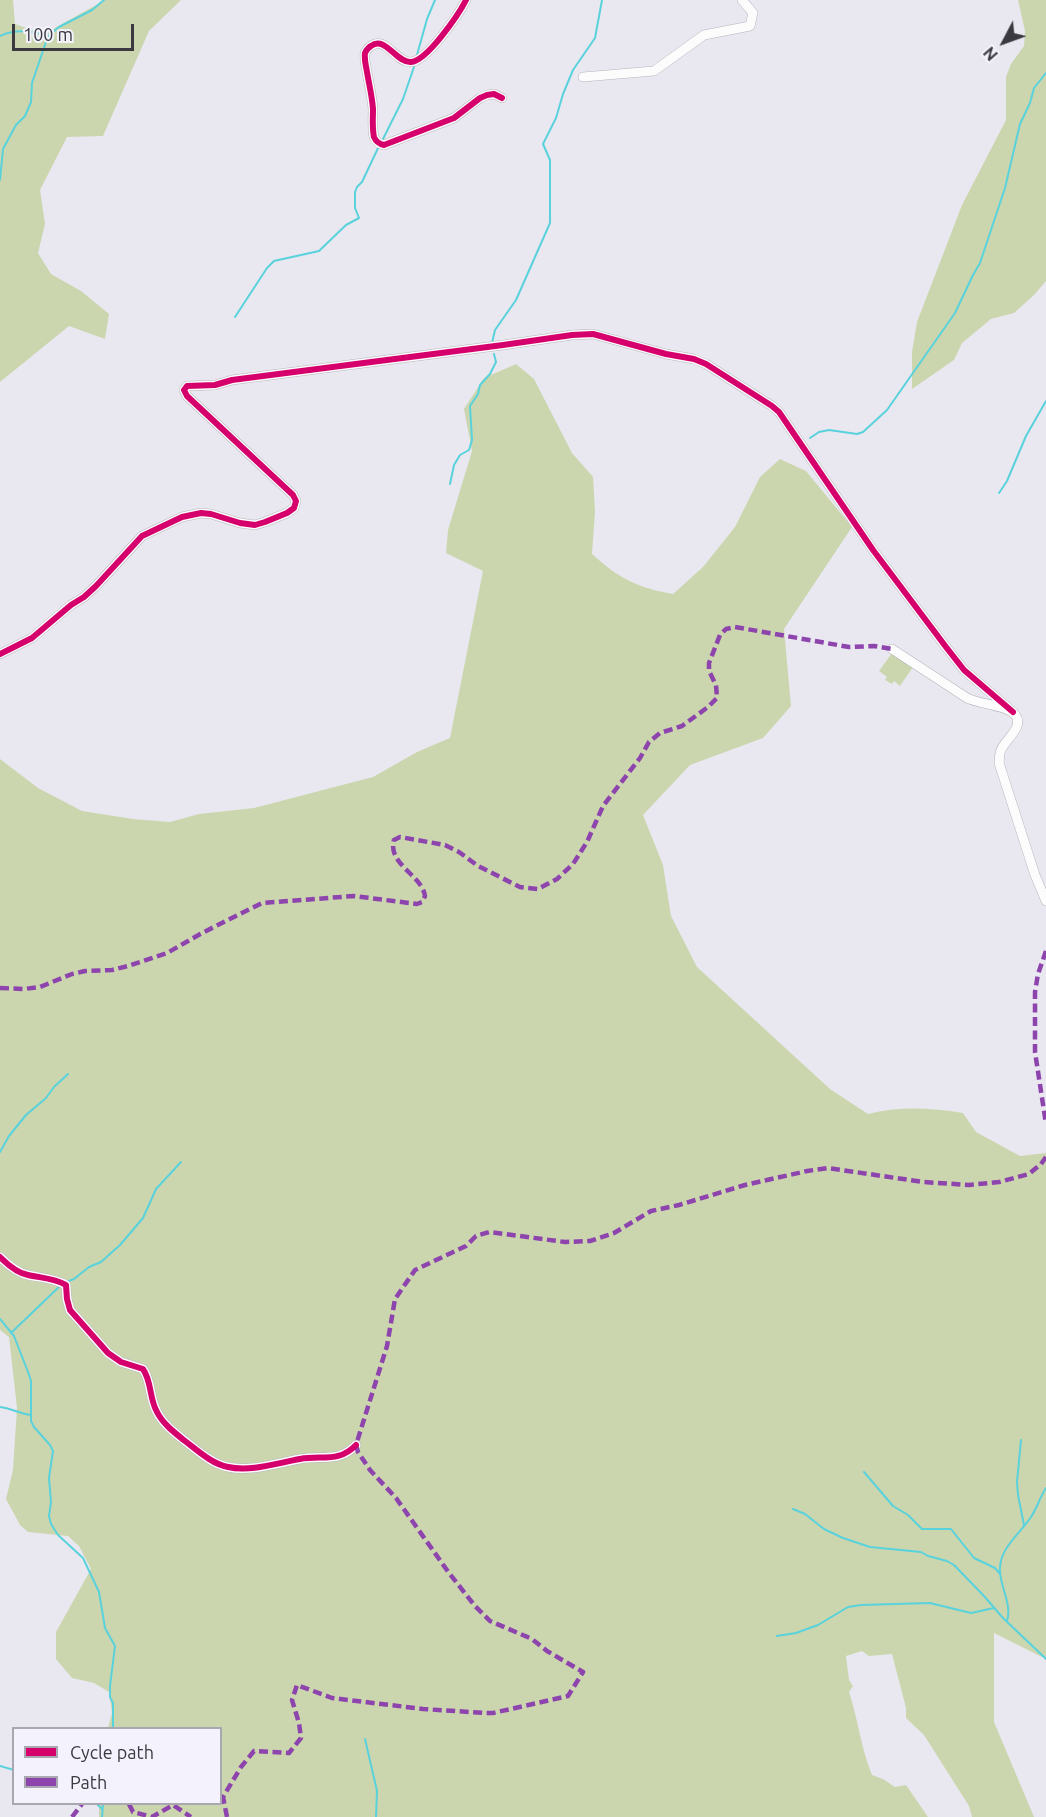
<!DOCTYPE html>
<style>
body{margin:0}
#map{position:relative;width:1046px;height:1817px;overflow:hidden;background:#e9e8f0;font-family:Ubuntu,sans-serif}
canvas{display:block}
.legend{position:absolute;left:12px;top:1727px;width:210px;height:78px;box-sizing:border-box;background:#f3f2fd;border:2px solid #a9a8b1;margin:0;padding:8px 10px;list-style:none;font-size:18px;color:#3a393f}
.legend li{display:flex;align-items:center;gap:12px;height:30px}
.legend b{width:30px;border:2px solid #a9a8b1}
.north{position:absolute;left:974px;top:12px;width:60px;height:60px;-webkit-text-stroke:4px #f3f2fd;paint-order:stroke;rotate:229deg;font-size:16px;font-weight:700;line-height:24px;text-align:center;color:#3a393f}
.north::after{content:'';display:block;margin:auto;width:21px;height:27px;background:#3a393f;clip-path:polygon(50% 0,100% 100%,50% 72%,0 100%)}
.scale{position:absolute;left:12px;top:24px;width:122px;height:27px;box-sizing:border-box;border:3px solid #3a393f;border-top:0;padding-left:8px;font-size:18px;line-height:21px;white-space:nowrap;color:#3a393f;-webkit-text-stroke:4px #f3f2fd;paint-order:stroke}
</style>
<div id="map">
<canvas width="1046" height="1817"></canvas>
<ul class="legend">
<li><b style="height:8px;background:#d6006c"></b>Cycle path</li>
<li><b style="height:8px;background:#8e44ad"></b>Path</li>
</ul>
<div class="north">N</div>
<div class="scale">100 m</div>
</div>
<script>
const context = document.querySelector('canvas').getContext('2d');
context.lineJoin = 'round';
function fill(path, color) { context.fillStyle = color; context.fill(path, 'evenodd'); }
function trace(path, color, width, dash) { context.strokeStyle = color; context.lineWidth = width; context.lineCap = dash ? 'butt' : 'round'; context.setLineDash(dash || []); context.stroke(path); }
fill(new Path2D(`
 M0,0H13L15,24L44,34L105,0H181L149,31L103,136L67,137L40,190L45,224L38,253L51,274L81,291L109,314L105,339L69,326L0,382Z
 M1018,0H1046V281L1034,295L1014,313L991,319L962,343L954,360L912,389V352L917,322L962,205L1006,120V77L1011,64L1024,46L1025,31Z
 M516,364L534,379L572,453L593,477L595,512L592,554C618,578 638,588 673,594L703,567L735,527L760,477L780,459L806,471L852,527L784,629L791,706L763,738L690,765L643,815L663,865L671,916L697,967L830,1089L868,1114C899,1106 931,1108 963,1113L976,1132L1020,1156L1046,1153V1659L994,1633V1722L1034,1817H972L969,1806L924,1735L906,1718V1708L892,1654L869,1656L862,1651L846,1656L849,1680L853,1686L849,1692C858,1719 861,1748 872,1775L883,1779L895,1787L906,1785L928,1817H99V1804H220V1728H108L112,1713L109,1692L94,1683L72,1678L56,1659V1632L91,1569L79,1546L68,1536L28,1532L20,1525L6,1499L13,1470L17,1408L9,1337L0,1330V759L38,788L82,811L133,819L170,822L199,814L254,808L373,777L417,752L450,738L483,571L446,553L448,530L472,451L464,409L484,378Z
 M892,653L913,667L900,686L894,681L892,684L885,680L887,677L879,671Z`), '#cbd6af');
trace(new Path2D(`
 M0,36C15,29 33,31 48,36
 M417,55L427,19L435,0
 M382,141L403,99L415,64
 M0,180L3,149L16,125L25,116L31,102L32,83L48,36L59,27L92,10L104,0
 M235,317L267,268L274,261L319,251L346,225L359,218L355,208V192L357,187L362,182L379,146
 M492,343L495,330L516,300L550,223V160L543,144L556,118L563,94L573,70L595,38L602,0
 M810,438L819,432L829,430L857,434L863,432L887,410L955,313L973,275L980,263L1005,188L1020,124L1030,103L1034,88L1046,73
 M450,484L454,465L460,455L469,450L472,440L470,406L478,394L480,385L490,374L496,362L494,354
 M999,493L1007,481L1026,436L1046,401
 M0,1152L9,1136L26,1115L46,1098L54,1087L68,1074
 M66,1282L74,1279L89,1267L101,1262L120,1245L143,1218L156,1189L181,1162
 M0,1319L14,1336L28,1372L31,1381V1421L34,1427L50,1445L53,1451L49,1478L51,1502L49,1516L51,1524L58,1535L83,1558L99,1592L105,1628L115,1646L110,1686V1697L113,1703V1728
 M11,1333L61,1285
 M0,1407C11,1408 20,1414 31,1415
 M1021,1440L1017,1482L1018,1495L1024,1525
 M864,1472L893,1506L908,1515L922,1529H951L974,1558L995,1568L1000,1574
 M793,1509L805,1514L824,1529L843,1538L870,1547L921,1552L928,1556L947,1561L954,1565L984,1596L1003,1618L1046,1659
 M1007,1621C1012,1605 1001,1588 1000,1572C998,1549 1020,1534 1031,1517C1037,1508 1040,1497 1046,1488
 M777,1636L796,1633L818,1625L848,1607L861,1605L930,1603L971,1613L994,1608
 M365,1739L377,1791L376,1817
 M0,1766L14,1770
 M97,1804L102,1809
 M102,1817L103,1804`), '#59d2dc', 2);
const minor = new Path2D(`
 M466,0C459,14 427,61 411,62C396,63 385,35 371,46C369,47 366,51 365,53C364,59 366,66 367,72C369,84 372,96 373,109C373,118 372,128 374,137C376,142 379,144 384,145L454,118L480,98L487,95L494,94L502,98
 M583,77L654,71L704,35L750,26L753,13L742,0
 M892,649L967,698C981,705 1009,705 1016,716C1024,729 1002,741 1000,753C999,757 1000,760 999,763L1035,875L1046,901
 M0,654L32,638L71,605L84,597L96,586L142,536L182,517L201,513L211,514L240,523L255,525L265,522L287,513L294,508L296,501L293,495L187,396L184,390L187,386L215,385L232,380L503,345L572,335L593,334L666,354L694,359L706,364L772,406L779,412L873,550L946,647L964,670L1013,712
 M0,1257C8,1265 17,1273 28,1275C41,1278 54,1278 66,1285L67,1299L70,1310L108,1353L121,1362L143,1369C152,1382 149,1398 157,1412C163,1424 175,1433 185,1441C198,1451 212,1464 228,1467C251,1472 277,1463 300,1459C322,1455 339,1463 356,1445`);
trace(minor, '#b5b4bb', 10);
trace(minor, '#fcfcfd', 9);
trace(new Path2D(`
 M1046,951L1038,974L1035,992V1052L1046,1124
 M0,988L24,989L40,987L72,974L85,971L112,970L128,966L167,953L202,933L262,903L354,896L417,904L422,902L425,896C422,875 387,864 394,840L400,837L445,845L459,852L478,866L520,887L538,889L557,879L573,864L587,842L603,806L640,758L649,742L660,733L682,726L708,707L717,698L716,685L709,671V663L720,635L726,629L735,627L849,647L874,646L892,649
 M129,1804L133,1812L152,1817L173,1805L191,1817
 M72,1817L82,1804
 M227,1817L223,1797L241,1767L254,1751L289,1753L301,1738L299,1723L292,1700L297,1685L332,1698L423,1709L485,1713H493L568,1696L583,1672L547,1651L532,1639L490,1621L475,1606L449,1573L396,1498L370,1470L358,1452L356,1445L387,1346L395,1299L415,1270L466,1246L476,1236L489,1232L565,1242L590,1241L614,1233L651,1211L679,1205L745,1185L807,1171L828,1168L923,1182L969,1185L999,1182L1029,1174L1041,1164L1046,1157`), '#8e44ad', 4.5, [9, 4.5]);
trace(new Path2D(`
 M466,0C459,14 427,61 411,62C396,63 385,35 371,46C369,47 366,51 365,53C364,59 366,66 367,72C369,84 372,96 373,109C373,118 372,128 374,137C376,142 379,144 384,145L454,118L480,98L487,95L494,94L502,98
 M0,654L32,638L71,605L84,597L96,586L142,536L182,517L201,513L211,514L240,523L255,525L265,522L287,513L294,508L296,501L293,495L187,396L184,390L187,386L215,385L232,380L503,345L572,335L593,334L666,354L694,359L706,364L772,406L779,412L873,550L946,647L964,670L1013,712
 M0,1257C8,1265 17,1273 28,1275C41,1278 54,1278 66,1285L67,1299L70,1310L108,1353L121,1362L143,1369C152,1382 149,1398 157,1412C163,1424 175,1433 185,1441C198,1451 212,1464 228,1467C251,1472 277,1463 300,1459C322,1455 339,1463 356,1445`), '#d6006c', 6);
</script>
